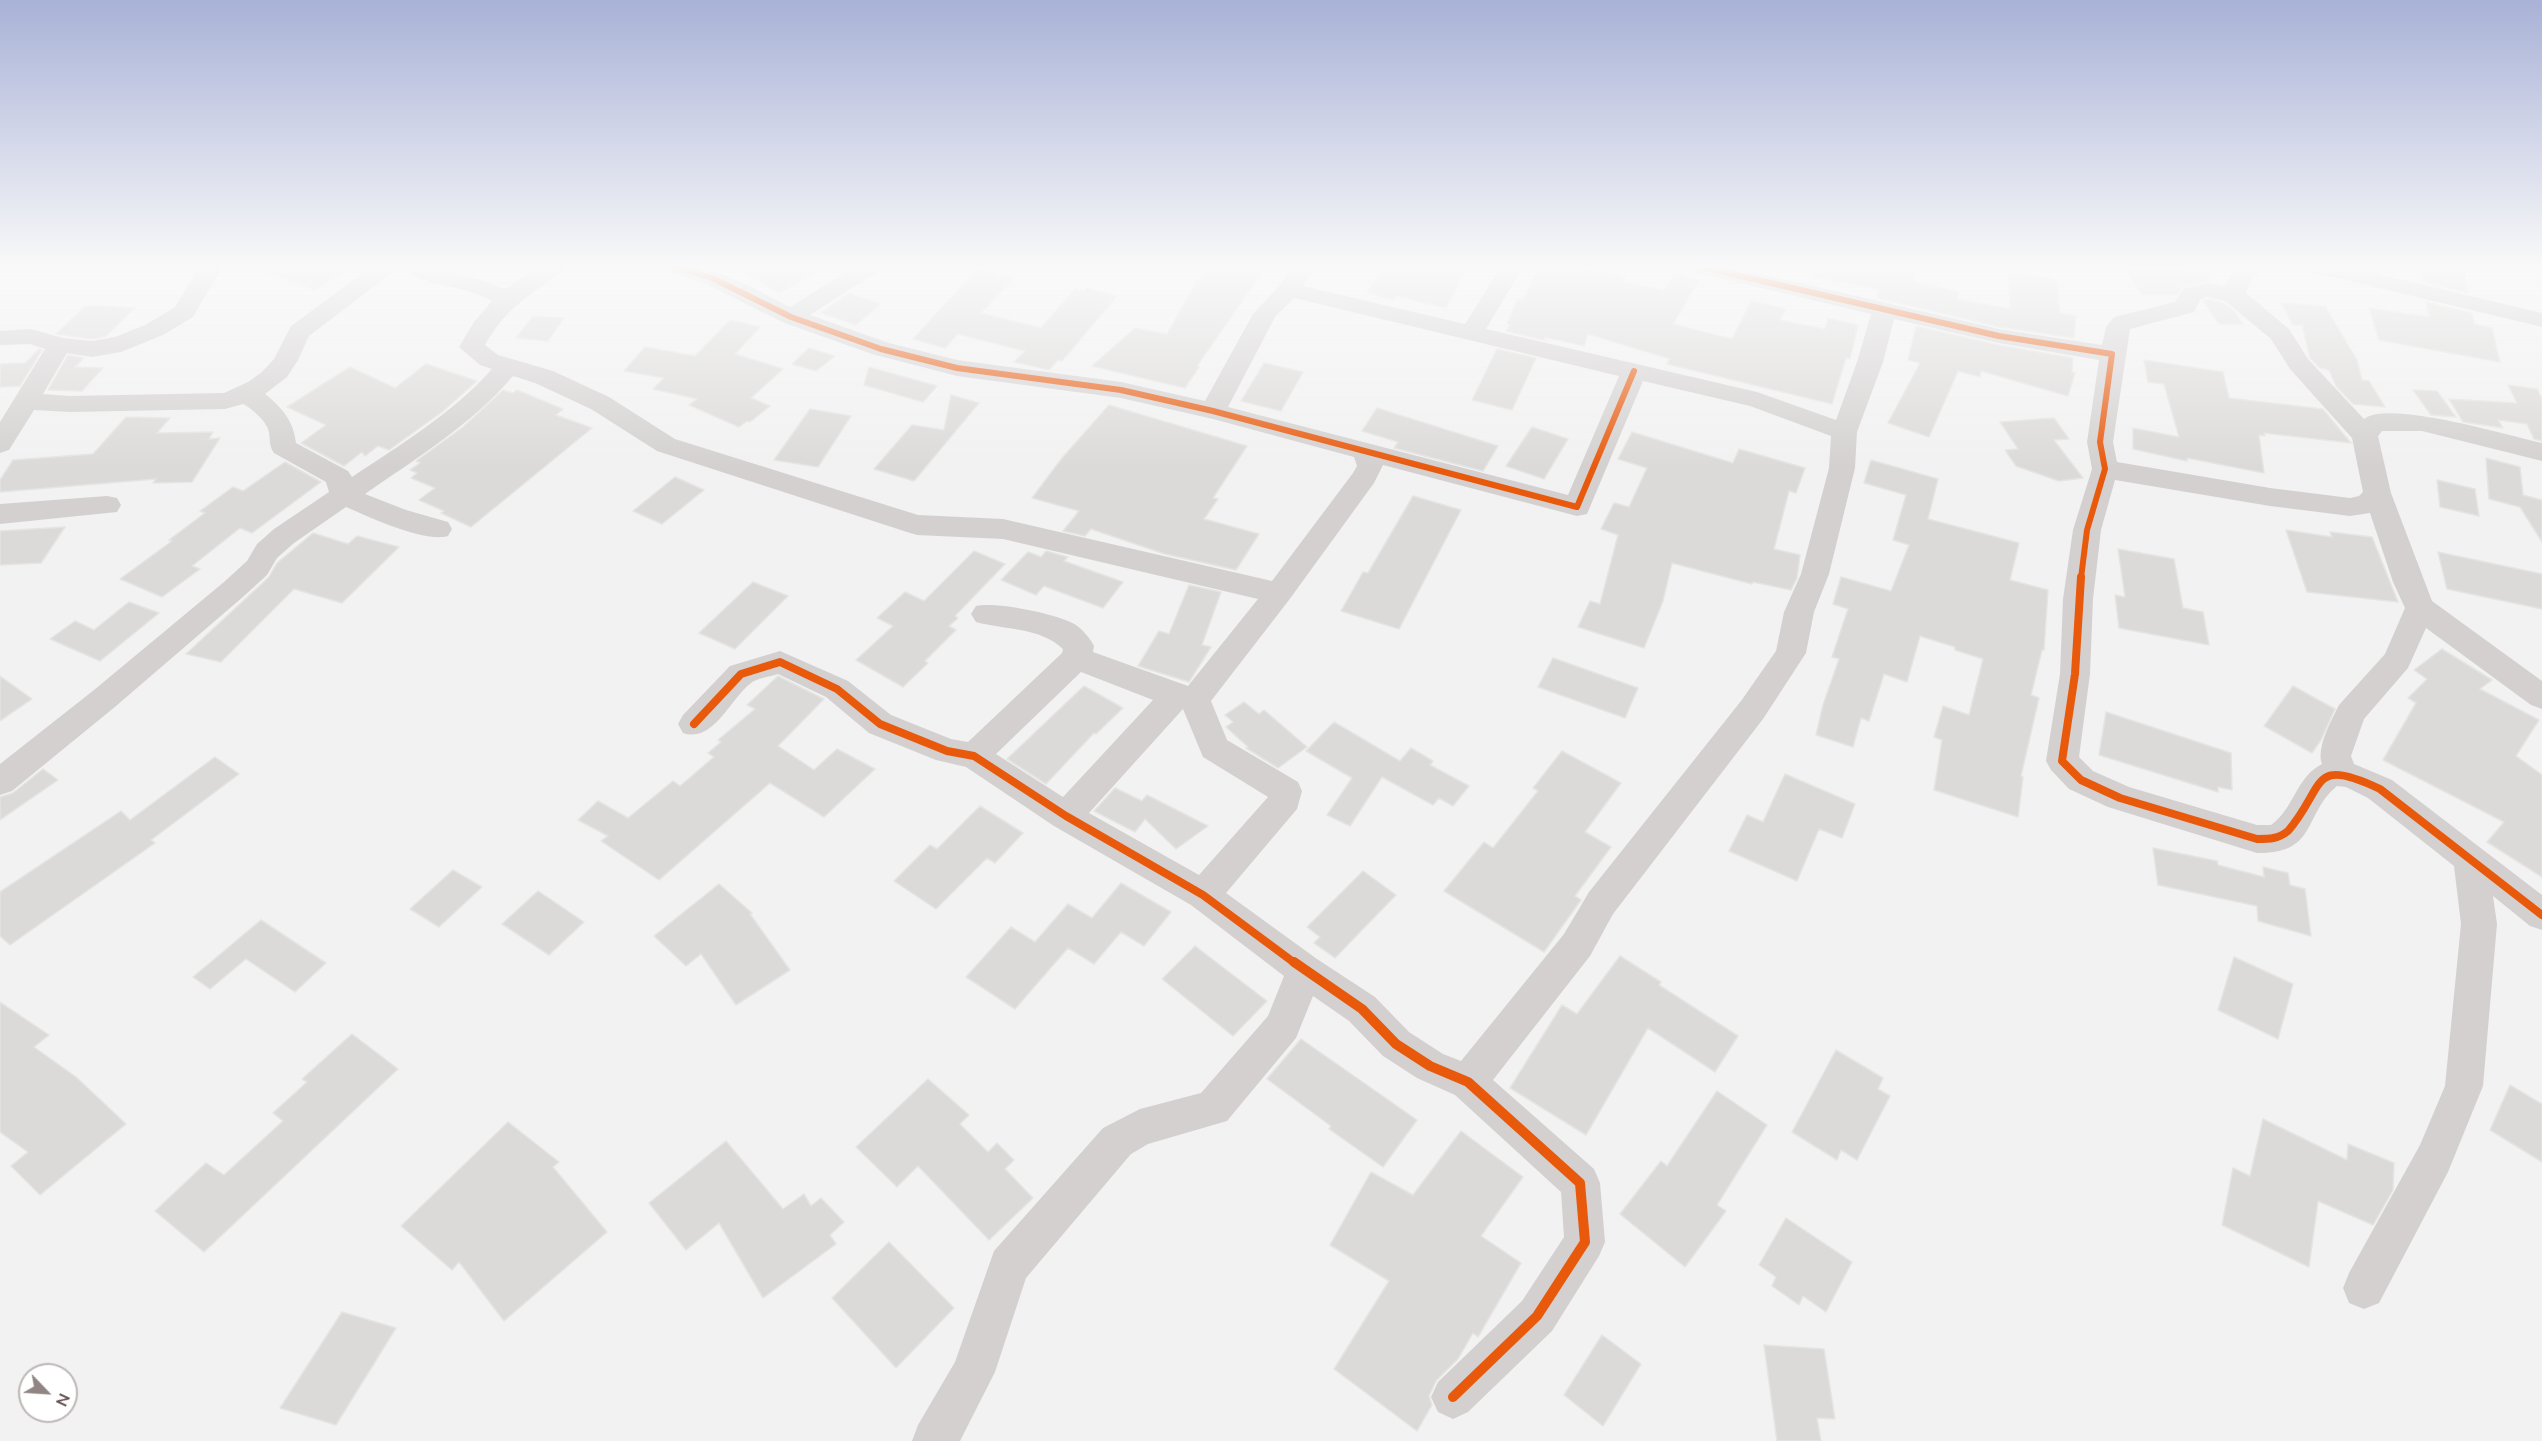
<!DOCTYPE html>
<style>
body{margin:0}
#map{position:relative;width:2542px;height:1441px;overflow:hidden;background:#f2f2f2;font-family:"Nunito Sans",sans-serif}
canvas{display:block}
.north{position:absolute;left:18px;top:1363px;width:60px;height:60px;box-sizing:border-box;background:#fff;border:2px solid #beb7b6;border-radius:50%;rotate:115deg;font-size:16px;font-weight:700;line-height:24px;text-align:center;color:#5d4a49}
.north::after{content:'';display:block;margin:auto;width:21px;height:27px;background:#918584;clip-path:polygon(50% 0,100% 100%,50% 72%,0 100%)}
</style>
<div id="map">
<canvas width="2542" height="1441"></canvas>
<div class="north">N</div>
</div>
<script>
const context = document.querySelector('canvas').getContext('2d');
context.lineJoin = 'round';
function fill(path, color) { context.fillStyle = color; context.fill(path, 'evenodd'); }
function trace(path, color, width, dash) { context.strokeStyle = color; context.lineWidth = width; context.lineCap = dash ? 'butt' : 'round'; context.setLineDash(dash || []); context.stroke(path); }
const building = new Path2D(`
 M258,267H351L315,290L257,269Z
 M734,267H826L779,293Z
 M1210,267H1266L1197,366L1199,367L1185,388L1092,366L1135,328L1167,334L1197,280L1199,281Z
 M1384,267H1468L1446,308L1396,296L1394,300L1367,293Z
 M1539,267H1575L1625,277L1623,282L1664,290L1675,273L1699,280L1673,324L1732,339L1751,301L1786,309L1780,320L1825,329L1828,318L1858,325L1850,359L1846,358L1832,404L1667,364L1670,359L1588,334L1584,346L1545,337L1544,340L1506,331L1510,325L1507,324L1518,298L1523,300Z
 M1814,267H1916L1913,281L1959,292L1957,299L2010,309L2009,272L2057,280L2060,313L2076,316L2074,338L1999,327L1877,298L1879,289L1813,277Z
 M2420,267H2463L2468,293L2423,282Z
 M977,269L1014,278L981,313L1041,328L1075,289L1084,291L1087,288L1117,296L1062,361L1058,360L1049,370L1014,362L1025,351L958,334L945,348L913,339Z
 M2125,269H2174L2209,274L2210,281L2182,287L2177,295H2142Z
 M849,293L881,304L856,325L821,313Z
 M2208,299L2224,303L2234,311L2243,324H2219L2203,301Z
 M2426,302L2472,313L2474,324L2492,328L2500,362L2379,340L2369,308L2429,317Z
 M2281,303L2325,306L2357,360L2362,380L2369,381L2385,407L2353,404L2336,386L2329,370L2320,368L2310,358L2302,325H2293Z
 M85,306H102L135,308L106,336L92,339L56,334Z
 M533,316L564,318L548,341L516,338Z
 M730,320L760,327L735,354L783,369L751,398L770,406L750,422L747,421L739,427L689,405L697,399L653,389L664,378L624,371L645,347L695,356Z
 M1916,326L1999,345L2073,358L2072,372L2075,373L2068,396L1981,371L1980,377L1958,371L1929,437L1888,423L1920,363L1908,360Z
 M809,348L835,356L816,371L792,364Z
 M39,349L42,350L20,386L0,387V364L25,363Z
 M1497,349L1536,358L1512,410L1472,400Z
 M68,355L84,358L75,367L103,368L82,391L48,390Z
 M2144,360L2223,372L2229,398L2323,409L2351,443L2264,433L2265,436L2259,435L2264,473L2187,458V461L2133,449V428L2179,437L2164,384L2148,382Z
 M1264,363L1303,372L1281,411L1241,401Z
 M426,364L477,381L442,412L389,450L378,446L365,456L362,452L344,466L301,443L326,425L287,407L350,367L395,388Z
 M869,367L937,386L923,402L864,385Z
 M2508,385L2537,389L2542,399V441L2534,439L2527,424L2498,420L2503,428L2463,422L2449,399L2517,403Z
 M503,390L513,393L517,390L563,409L556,415L592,428L471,527L441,513L444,511L419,500L435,488L411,478L417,473L410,470L420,463L416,461L463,427Z
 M2413,390L2437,391L2456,417L2431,415Z
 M951,395L979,403L914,481L874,469L912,425L944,430Z
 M1109,405L1247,446L1213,498L1218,499L1204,519L1259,534L1236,570L1165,554L1091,529L1085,536L1063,531L1079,511L1032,498L1062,458Z
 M1377,408L1498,446L1483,471L1394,448L1398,442L1362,431Z
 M810,409L851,416L818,467L774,460Z
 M126,417L170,418L157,433L213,432L209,439L220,438L192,482L153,483L156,479L0,492V480L13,460L93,454Z
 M2054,418L2069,439L2054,440L2083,478L2059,481L2016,466L2005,450L2018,449L2000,422Z
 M1532,427L1568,439L1544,479L1506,466Z
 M1632,432L1733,463L1739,449L1805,468L1796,493L1789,491L1774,549L1800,555L1797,578L1791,590L1753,582L1752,584L1672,563L1663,601L1644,648L1578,627L1590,601L1600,604L1618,535L1601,529L1614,503L1629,507L1647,468L1618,459Z
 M2486,458L2520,467L2523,495L2542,500V542L2520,507L2489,499Z
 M1871,460L1938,479L1928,519L2019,543L2010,580L2048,590L2044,650H2042L2031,695L2039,698L2021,776L2023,777L2018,817L1934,790L1942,740L1934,737L1943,706L1969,715L1983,659L1955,650V647L1920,636L1907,682L1884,674L1869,721L1861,718L1853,747L1816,735L1823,705L1839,659L1832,657L1848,609L1833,604L1841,577L1891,591L1909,545L1893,540L1906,495L1864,483Z
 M285,462L321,482L252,533L240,528L192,566L200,569L162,597L120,579L172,541L169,540L205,513L200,511L233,487L243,491Z
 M675,477L704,490L662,524L633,511Z
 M2437,480L2475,489L2479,516L2440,507Z
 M1413,496L1461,510L1399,629L1341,611L1363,572L1368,573Z
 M65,527L41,563L0,565V531Z
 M2286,530L2332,537L2330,532L2372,537L2398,602L2307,592Z
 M313,533L348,544L357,536L399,547L342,603L294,589L221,662L186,654L269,577L277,563Z
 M2118,549L2174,559L2183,608L2203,612L2209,645L2119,628L2115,595L2125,597Z
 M974,551L1005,564L955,616L958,618L949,626L956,630L925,661L928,663L903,687L856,660L893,626L877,618L905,592L924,601Z
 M1046,551L1068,557L1064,561L1123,582L1103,608L1044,586L1036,595L1001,580L1028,552L1041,557Z
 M2438,552L2542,574V609L2447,589Z
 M753,582L788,596L735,649L699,633Z
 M1189,585L1221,592L1202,645L1211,647L1189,682L1138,666L1159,631L1169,634Z
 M129,602L159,613L100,661L50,639L75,621L94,630Z
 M2442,649L2492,680L2480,689L2539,720L2516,756L2542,775V877L2487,842L2504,822L2383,760L2416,703L2408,698L2427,679L2414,670Z
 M1553,658L1638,688L1625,718L1538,687Z
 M0,676L32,699L0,721Z
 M778,676L824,699L778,746L814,770L837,749L875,769L824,817L770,783L659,880L601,841L608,836L578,820L598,801L628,818L673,781L680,786L714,757L708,753L721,742L718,740L755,709L747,705Z
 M1084,686L1123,708L1096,734L1094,733L1046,784L1007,759Z
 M2293,686L2335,709L2321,740L2312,753L2264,726Z
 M1244,702L1259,714L1264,710L1307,747L1278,768L1246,748L1248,747L1226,727L1233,722L1225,715Z
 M2106,712L2231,753L2232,790L2218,787V792L2099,755Z
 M1334,722L1400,761L1411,748L1433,761L1430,765L1469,786L1453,806L1439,798L1433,805L1382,777L1350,826L1327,815L1352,778L1306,751Z
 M1562,751L1621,783L1585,832L1611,847L1575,896L1581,900L1544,952L1444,891L1484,842L1493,848L1538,791L1533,788Z
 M215,757L239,774L151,840L155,843L10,945L0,936V892L121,811L130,820Z
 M43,769L58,780L0,820V797L13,793Z
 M1785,774L1855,804L1842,838L1819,829L1797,881L1729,851L1747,815L1763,822Z
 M1115,788L1142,801L1147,795L1208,826L1176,849L1145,819L1135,832L1094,811Z
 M980,806L1023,833L995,863L987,858L936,909L894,881L930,845L937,849Z
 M2153,848L2217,861L2218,865L2264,877L2263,867L2288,873L2290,885L2305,889L2311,936L2258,921L2257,906L2158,885Z
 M453,870L482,887L439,927L410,909Z
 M1363,871L1396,895L1335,958L1314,943L1320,937L1307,927Z
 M1121,883L1171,912L1144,946L1121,932L1094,964L1068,948L1015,1009L966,977L1011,927L1035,942L1068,904L1092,918Z
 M719,884L752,913L750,914L790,970L736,1005L701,954L686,966L654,936Z
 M538,891L584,922L549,955L502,924Z
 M261,920L326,963L295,992L246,959L210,989L193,977Z
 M1195,946L1267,1001L1233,1036L1162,979Z
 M1620,956L1661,982L1659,985L1738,1036L1715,1072L1648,1028L1586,1135L1510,1088L1562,1005L1577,1014Z
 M2234,957L2293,984L2278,1039L2218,1010Z
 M0,1002L49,1035L34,1047L76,1077L126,1124L40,1195L11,1166L28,1152L0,1132Z
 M352,1034L398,1069L204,1252L155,1211L206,1163L224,1175L283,1121L273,1113L307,1082L302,1079Z
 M1301,1039L1417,1120L1383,1167L1329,1129L1331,1126L1267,1079Z
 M1836,1050L1883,1078L1878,1089L1890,1096L1857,1160L1841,1150L1837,1160L1792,1132Z
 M928,1079L969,1115L960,1124L988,1152L997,1143L1014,1160L1005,1169L1033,1198L989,1240L918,1166L897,1187L856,1147Z
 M2510,1085L2542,1104V1162L2490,1130Z
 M1717,1091L1767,1125L1717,1205L1726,1211L1685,1267L1620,1214L1661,1161L1667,1166Z
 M2263,1119L2347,1160L2348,1144L2394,1163L2393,1190L2373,1225L2318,1201L2309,1267L2222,1225L2233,1168L2250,1176Z
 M508,1122L559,1162L553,1167L607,1232L504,1321L459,1262L452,1270L401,1226Z
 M1461,1131L1523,1177L1481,1236L1521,1263L1478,1337L1473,1333L1458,1359L1436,1381L1429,1396L1432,1405L1417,1431L1334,1369L1389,1281L1330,1245L1371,1172L1413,1195Z
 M726,1141L783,1209L804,1194L811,1206L821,1198L844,1222L830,1235L836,1244L763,1298L719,1223L686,1250L649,1203Z
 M1786,1218L1852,1262L1826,1312L1803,1296L1799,1305L1772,1286L1776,1277L1759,1265Z
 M889,1242L954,1308L896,1368L832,1298Z
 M342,1312L396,1328L336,1425L280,1408Z
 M1602,1335L1641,1364L1603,1426L1564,1395Z
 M1764,1345L1824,1349L1835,1419L1817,1418L1821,1441H1777Z`);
fill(building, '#dcdad9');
trace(building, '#e4e4e3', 1.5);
fill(new Path2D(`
 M199,267H222L193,317L163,335L121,352L92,357L67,353L43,394L70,396L224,393L248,382L262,372L274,359L291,326L371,267H396L393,272L309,336L298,360L287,377L265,394C282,407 294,422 296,443L348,471L352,477C400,445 453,413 492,369L480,365L459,347L474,322L492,301C485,298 478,294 470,292C453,285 415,284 406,267H435L447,272L485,281L505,289L539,267H565L562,272C528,296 506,308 485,345L498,355L553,371L609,397L675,439L918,515L1003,519L1272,581L1353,473L1357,466L1354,457L1213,419L1121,398L957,376L872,354L782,322L704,283L669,272L665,267C714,263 748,286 790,307L854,267H880L877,272L810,315L889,343L957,360L1121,382L1205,401L1253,314L1279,286L1291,267H1314L1303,286L1465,324L1501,267H1523L1486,329L1757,392L1836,420L1857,362L1871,314L1694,272L1691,267H1731L1999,329L2102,345L2106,327L2114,317L2175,302L2183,289L2208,283L2225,286L2236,267H2264L2261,272L2253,276L2246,293L2289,329L2308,359L2364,419C2386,399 2511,436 2542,443V461L2422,431H2382L2378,436L2391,493L2432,601L2542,681V709L2531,705L2426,628L2408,668L2364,719L2351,756L2354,764L2392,780L2542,895V930L2530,926L2493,896L2497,924L2483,1086L2448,1172L2379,1303L2364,1309L2349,1303L2343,1288L2349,1273L2420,1145L2445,1086L2461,924L2454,866L2368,798L2346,787L2337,786C2303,814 2318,854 2257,853L2108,807L2069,789L2051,770L2046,761L2060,674L2063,599L2073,530L2092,469L2087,442L2099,360L1999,343L1894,319L1883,362L1857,432L1855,468L1829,574L1814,612L1806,653L1763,719L1613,914L1590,956L1493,1080L1594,1169L1600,1183L1605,1242L1599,1256L1552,1331L1468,1412L1453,1419L1438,1412L1431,1397L1438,1382L1522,1301L1564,1237L1561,1192L1455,1095L1417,1078L1383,1056L1349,1021L1313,996L1296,1038L1227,1121L1148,1144L1131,1154L1026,1278L995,1372L960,1441H912L918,1425L955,1362L994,1251L1103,1128L1140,1109L1201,1093L1268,1016L1284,976L1191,905L1054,826L966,767L936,760L869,733L826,697L778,674C770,677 757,678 751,683C729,700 714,743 683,733L678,724L683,715L730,666L780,651L848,681L891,715L951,739L968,742L1062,653L1063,649C1040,627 1005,630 976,622L971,614L976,606C995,601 1059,614 1076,625C1083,630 1090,638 1094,646L1093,652L1188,686L1258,599L1003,539L917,535L907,532L657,451L591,409L535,383L513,376C472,424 417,458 365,494L406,510L448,522L452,529L448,536C425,543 369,517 346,507L294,543L277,558L267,575L244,596L116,706L12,791L0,795V764L94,690L224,582L247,561L257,544L274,529L329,492L326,482L274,453C268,445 271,437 268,429C265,420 251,408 243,404L225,409L70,412L34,410L9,450L0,453V422L45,349L30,344L0,345V331L31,329L63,338L92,341L115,337L145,325L175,307ZM2208,297L2225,301L2271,339L2290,369L2352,438L2363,492L2359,496L2350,498L2270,488L2117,462L2113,442L2130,329L2194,312L2201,299ZM1294,298L1619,376L1568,495L1228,407L1275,317ZM1643,381L1750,406L1831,436L1829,468L1801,574L1784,612L1776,651L1741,701L1589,892L1564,934L1461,1061L1443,1054L1409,1032L1375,997L1317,959L1226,893L1297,809L1302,791L1298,782L1227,740L1211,701L1289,600L1374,483L1383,465L1577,516L1587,514ZM2115,480L2270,506L2350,516L2370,513L2393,582L2405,608L2385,654L2339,705C2331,721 2316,748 2322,764C2296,777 2294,809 2271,825H2257L2129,787L2093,771L2079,757L2090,674L2093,599L2101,530ZM1081,672L1153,700L1063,797L996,754ZM1183,709L1203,757L1268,797L1199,875L1089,813Z
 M2298,267H2348L2542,313V327L2333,277L2302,272Z
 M107,496L117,498L121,505L117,512L0,524V504Z`), '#d4d0d0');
trace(new Path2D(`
 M677,267L712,278L791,317L881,349L957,368L1121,390L1213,411L1577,507L1634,371
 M1702,267L1999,336L2112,354L2100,442L2105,469L2087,530L2081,578`), '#e8590c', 6);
trace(new Path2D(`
 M2081,577L2075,674L2062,761L2081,780L2120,798L2257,839C2270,839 2278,839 2288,831C2326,787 2309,755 2380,789L2542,915
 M694,724L741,674L780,662L837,689L880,724L947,751L974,756L1066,816L1203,895L1296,964`), '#e8590c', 8);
trace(new Path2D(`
 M1294,962L1362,1009L1396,1044L1430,1066L1468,1082L1580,1183L1585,1242L1537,1316L1453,1397`), '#e8590c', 10);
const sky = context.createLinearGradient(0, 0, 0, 468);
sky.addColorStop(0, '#a9b2d7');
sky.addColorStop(0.57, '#f9f9f9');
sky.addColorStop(1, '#f9f9f900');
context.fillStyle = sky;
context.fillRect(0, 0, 2542, 468);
</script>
